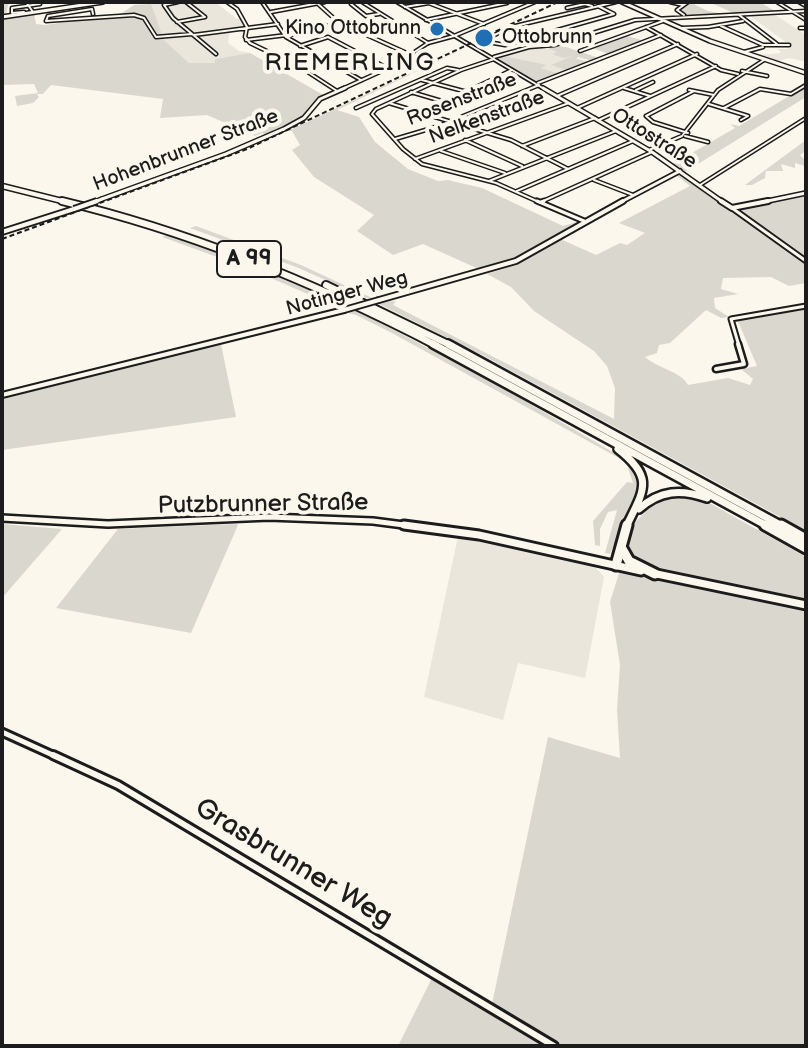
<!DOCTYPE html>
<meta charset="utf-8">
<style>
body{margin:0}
#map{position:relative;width:808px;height:1048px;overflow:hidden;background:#fbf7ec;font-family:"Balsamiq Sans",sans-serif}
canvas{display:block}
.frame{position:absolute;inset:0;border:4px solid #1c1c1c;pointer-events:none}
</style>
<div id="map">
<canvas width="808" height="1048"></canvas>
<div class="frame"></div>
</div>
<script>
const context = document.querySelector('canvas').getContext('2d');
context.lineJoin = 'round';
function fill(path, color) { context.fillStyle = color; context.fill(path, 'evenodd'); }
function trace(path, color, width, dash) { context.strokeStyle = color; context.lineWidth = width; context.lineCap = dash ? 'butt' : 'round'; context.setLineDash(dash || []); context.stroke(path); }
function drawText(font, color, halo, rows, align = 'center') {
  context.font = font + ' "Balsamiq Sans",sans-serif'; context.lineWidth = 8; context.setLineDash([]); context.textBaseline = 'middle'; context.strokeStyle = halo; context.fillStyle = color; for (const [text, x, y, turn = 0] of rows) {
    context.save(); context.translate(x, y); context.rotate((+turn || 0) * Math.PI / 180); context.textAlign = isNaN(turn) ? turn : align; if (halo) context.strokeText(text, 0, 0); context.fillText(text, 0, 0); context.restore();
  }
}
fill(new Path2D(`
 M155,2H215L237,19H241L245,26L230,30L228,43L239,51L250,53L215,59L216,63H189L164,40L153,11L151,4Z
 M774,14L806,35V62L790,58L778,61L758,55L781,53L778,49H788L785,45L793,44L787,43L749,15Z
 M531,47H539L591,62L560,74L540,68L545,65L504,56Z
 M458,536L593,565L600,572L604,577L585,678L518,663L503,720L424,697Z`), '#eae6dc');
fill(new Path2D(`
 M2,2H9L5,17L34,13L36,24L45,25L119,15L134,5L151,4L164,40L189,63H215V59L250,53L325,96L312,103L298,122L268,135L262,133L255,136L207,115L160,118L163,99L51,85L43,94H37L39,97L33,103L17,106L15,96L38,93L34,84L2,85Z
 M690,2H759L777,12L736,14L711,3H691L708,11L730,15L690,16L679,10Z
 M623,35L645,41L592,61L578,57L576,59L586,62L566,70L551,65L572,56L563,58L552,54L557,52L547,49L560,45L599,58L608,54L590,47Z
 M467,47L337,110L359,117L375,142L408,169L438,181L448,180L482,188L563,226L580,221L523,255L481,270L423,244L393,255L357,231L374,215L314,177L292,150L300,145L292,131H288Z
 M504,56L547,65L541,68L560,74L535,82L496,59Z
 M806,86V97L685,172L673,164L735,128L730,124L739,126Z
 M806,140V151L800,155L806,161L805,166L795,163V168L781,164L783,171H766L765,178L752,185H745Z
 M677,173L732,210L806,194V283L789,286L771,277L723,278L721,289L738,294L714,298L715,308L729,317L721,318L706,310L670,343L659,345L657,353L645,357C657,368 682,372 688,385L728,378L750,385L753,379L741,369L757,366L737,319L806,307V531L484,356L377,303L396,301L393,305L614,419L615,388L607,366L594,351L534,311L511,287L487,274L519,264L558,238L596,255L620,243L627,245L645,233L619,223L690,186L676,175Z
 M196,226L301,265L372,298L397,294L371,300L296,267L190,228Z
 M170,234L349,306L318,315L338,307L245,267L162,237Z
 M355,309L506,390L630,462C633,467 639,474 640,479C643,494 616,537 610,554L605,553L617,510L608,512L600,529V546L595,545L593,521L627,482L633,483L626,462L392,333L356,315L344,312Z
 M221,344L236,417L2,450V399Z
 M688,496L706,501L806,557V1046H562L492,1004L548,737L620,758L617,710L620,665L610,602L635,522L656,502Z
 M2,524L62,529L2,598Z
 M236,524L238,525L191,633L56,608L118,529Z
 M432,978L546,1046H398Z`), '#dad7ce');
const minorFar4 = new Path2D(`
 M26,2L33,12
 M178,2L164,5L173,18L216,54
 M227,2L237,9L247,27L245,37L250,43L300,67L337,91
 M262,2L286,37L361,80
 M362,2L428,43
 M426,2L484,24
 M670,2L683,5
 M777,2L806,20
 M799,2L806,6
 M317,3L338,22
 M351,4L366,16L379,14
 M405,7L435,2
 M567,8L585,4L592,6
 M24,12L12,13V8L40,4
 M271,12L325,2
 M93,14L92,9L48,16L46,21L134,15L144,18L156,37L192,34
 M684,15L677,10L688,2
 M739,15L777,44
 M426,20L507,3
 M177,22L205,17L186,2
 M338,22L411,55
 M721,26L763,45H789
 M646,27L721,70L738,74
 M708,27L743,21
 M682,28L707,27
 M800,28H806
 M194,35L278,24
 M454,36L535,2
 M328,37L387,68
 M246,40L311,32L338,22
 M482,41L505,45L614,14L598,6
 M482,41L511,27L616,2
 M300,46L328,37
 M580,51L663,21
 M744,52L763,47
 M494,57L529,47L554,45L635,20L806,11
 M494,59L461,70L376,109L372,114L403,149L422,164L496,183L541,203
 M742,71L767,76
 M422,80L467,92
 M538,83L661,35
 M624,88L650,96
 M636,90L653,82
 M689,90L714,95
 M411,92L445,102
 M557,96L678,44
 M389,103L511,140L568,169
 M709,104L748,116
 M356,108L447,68L458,70
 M577,108L697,54
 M724,108L760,89L791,94L806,85
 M424,112L512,70
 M599,120L716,66
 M741,120L748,116
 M688,133L653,122L646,116L694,91
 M685,136L708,142
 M395,139L439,126L539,85
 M465,140L522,166
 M522,146L595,118
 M649,150L682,136L718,90L764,60
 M441,151L505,173
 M415,159L569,103
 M594,180L633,195
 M489,181L616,131
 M700,185L806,118
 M517,191L633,141
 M541,202L652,152`);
const minorFar3 = new Path2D(`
 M537,201L584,221
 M541,202L544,201
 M732,208L806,261
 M739,346L731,319L806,306`);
const minorFar2 = new Path2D(`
 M716,369L744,364L738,344`);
const minorFar1 = new Path2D(`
 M2,732L57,757`);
const minor = new Path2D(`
 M53,755L118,785L554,1046`);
const tertiaryFar2 = new Path2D(`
 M397,2L546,90
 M340,90L395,65L428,43L454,36`);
const tertiaryFar1 = new Path2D(`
 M543,88L652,152L724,203
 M102,199L226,154L284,129L304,118L320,99L345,88
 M619,203L680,171
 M758,203L806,193`);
const tertiary = new Path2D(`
 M721,201L732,208L768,201
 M2,232L74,209
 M379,300L516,261L623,201
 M2,395L344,310`);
const secondaryFar2 = new Path2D(`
 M622,2L710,41L806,73
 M2,17L103,2`);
const secondaryFar1 = new Path2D(`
 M2,518L108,524L269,517L373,521L419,527`);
const secondary = new Path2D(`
 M404,525L479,535L641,571
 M652,573L806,605`);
const motorwayFar3 = new Path2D(`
 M2,186L70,203`);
const motorwayFar2 = new Path2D(`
 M62,201C192,232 318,284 437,346
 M326,285L452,346`);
const motorwayFar1 = new Path2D(`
 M433,344L769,527
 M448,344L784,527
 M618,449C655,478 644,490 626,527
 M639,509C660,490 681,489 707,498`);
const motorway = new Path2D(`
 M765,525L806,548
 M781,525L806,539
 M621,547L629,561L655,574
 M616,565L627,525`);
trace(minorFar4, '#1c1c1c', 5);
trace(minorFar3, '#1c1c1c', 7);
trace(minorFar2, '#1c1c1c', 9);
trace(minorFar1, '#1c1c1c', 11);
trace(minor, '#1c1c1c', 12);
trace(tertiaryFar2, '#1c1c1c', 5);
trace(tertiaryFar1, '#1c1c1c', 6);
trace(tertiary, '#1c1c1c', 8);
trace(secondaryFar2, '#1c1c1c', 6);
trace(secondaryFar1, '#1c1c1c', 10);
trace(secondary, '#1c1c1c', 13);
trace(motorwayFar3, '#1c1c1c', 7);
trace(motorwayFar2, '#1c1c1c', 10);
trace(motorwayFar1, '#1c1c1c', 12);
trace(motorway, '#1c1c1c', 15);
trace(minorFar4, '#fbf7ec', 2);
trace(minorFar3, '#fbf7ec', 3);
trace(minorFar2, '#fbf7ec', 4);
trace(minorFar1, '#fbf7ec', 5);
trace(minor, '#fbf7ec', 6);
trace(tertiaryFar2, '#fbf7ec', 2);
trace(tertiaryFar1, '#fbf7ec', 3);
trace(tertiary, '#fbf7ec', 4);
trace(secondaryFar2, '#fbf7ec', 3);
trace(secondaryFar1, '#fbf7ec', 5);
trace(secondary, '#fbf7ec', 7);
trace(motorwayFar3, '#fbf7ec', 4);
trace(motorwayFar2, '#fbf7ec', 6);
trace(motorwayFar1, '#fbf7ec', 7);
trace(motorway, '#fbf7ec', 9);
trace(new Path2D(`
 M2,239L247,149L558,2`), '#1c1c1c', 2, [5, 3]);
const tertiaryBridgeFar1 = new Path2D(`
 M92,203L102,199`);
const tertiaryBridge = new Path2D(`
 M74,209L97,201
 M344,310L379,300`);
trace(tertiaryBridgeFar1, '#1c1c1c', 6, []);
trace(tertiaryBridge, '#1c1c1c', 8, []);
trace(tertiaryBridgeFar1, '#fbf7ec', 3);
trace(tertiaryBridge, '#fbf7ec', 4);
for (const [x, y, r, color] of [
 [437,29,8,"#1f6fb2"],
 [484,38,10,"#1f6fb2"]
]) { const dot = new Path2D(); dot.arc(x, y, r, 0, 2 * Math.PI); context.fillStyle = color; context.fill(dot); trace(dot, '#fbf7ec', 3); }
drawText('20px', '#1c1c1c', '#fbf7ec', [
 ["Kino Ottobrunn",421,29],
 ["Ottobrunn",502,38,"left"]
], 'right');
drawText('20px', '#1c1c1c', '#fbf7ec', [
 ["Rosenstraße",462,100,-21],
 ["Nelkenstraße",487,118,-20],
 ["Ottostraße",654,139,32],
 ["Hohenbrunner Straße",186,151,-21],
 ["Notinger Weg",347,294,-15]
]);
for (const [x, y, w] of [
 [249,259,64]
]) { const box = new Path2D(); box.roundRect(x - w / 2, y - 18, w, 36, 6); context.fillStyle = '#fbf7ec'; context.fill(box); trace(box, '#1c1c1c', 2); }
drawText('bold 22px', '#1c1c1c', null, [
 ["A 99",249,259]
]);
context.letterSpacing = '2px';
drawText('24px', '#1c1c1c', '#fbf7ec', [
 ["RIEMERLING",350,64]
]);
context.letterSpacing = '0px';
drawText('24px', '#1c1c1c', '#fbf7ec', [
 ["Putzbrunner Straße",263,505,-1]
]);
drawText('28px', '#1c1c1c', '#fbf7ec', [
 ["Grasbrunner Weg",293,864,31]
]);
</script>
